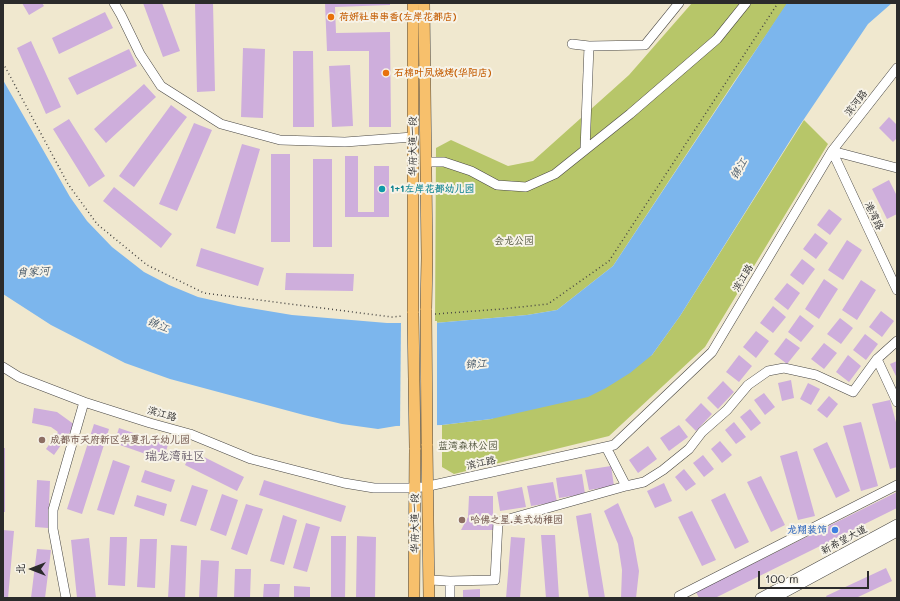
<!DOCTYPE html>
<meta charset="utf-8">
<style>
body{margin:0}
#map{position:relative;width:900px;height:601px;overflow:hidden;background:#f0e8cf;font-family:Mali,"LXGW WenKai TC",sans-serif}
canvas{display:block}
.frame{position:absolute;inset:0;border:4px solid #2b2b2b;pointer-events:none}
.north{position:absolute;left:12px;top:549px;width:40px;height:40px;-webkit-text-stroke:3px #f7f3e8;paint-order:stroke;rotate:270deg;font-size:11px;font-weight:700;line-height:16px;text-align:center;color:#2b2b2b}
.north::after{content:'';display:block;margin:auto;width:14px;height:18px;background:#2b2b2b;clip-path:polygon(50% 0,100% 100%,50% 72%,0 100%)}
.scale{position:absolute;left:758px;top:571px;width:111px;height:18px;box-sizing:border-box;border:2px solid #2b2b2b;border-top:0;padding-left:5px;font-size:12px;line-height:14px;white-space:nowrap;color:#2b2b2b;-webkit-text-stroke:3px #f7f3e8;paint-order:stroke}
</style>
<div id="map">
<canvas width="900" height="601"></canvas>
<div class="frame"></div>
<div class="north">北</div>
<div class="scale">100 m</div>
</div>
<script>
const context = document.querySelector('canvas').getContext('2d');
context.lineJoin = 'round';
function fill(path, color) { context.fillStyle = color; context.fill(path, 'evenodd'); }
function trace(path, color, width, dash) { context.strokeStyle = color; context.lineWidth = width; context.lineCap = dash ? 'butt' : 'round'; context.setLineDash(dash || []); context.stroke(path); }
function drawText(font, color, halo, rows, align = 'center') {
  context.font = font + ' Mali,"LXGW WenKai TC",sans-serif'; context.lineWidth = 4; context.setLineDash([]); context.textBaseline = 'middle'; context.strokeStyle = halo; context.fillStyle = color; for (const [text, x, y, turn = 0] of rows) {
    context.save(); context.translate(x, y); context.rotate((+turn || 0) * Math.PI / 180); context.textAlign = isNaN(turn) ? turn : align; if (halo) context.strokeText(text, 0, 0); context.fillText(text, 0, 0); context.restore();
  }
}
fill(new Path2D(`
 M692,3H788L734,82L613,266L557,310L527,315L435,323L436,148L451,140L508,166L533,161L629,75Z
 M804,120L828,144L705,347L609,436L454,474L442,467V425L491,419L652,355L680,316Z`), '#b7c669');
fill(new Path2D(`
 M787,3H892L868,24L798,128L680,316L652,355L630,373L606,388L588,397L491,419L442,425L396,426L378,429L342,424L304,415L170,379L125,363L51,325L3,294V80L70,197L87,221L112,247L144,272L169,285L198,297L238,306L292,315L387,323H435L527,315L557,310L613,266Z`), '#7cb6ed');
fill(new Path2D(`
 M401,321H437V427L400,428Z`), '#f0e8cf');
fill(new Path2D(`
 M22,3H42L44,6L29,15Z
 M143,3H162L180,51L163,57Z
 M195,3H213L215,91L197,92Z
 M325,3H390V5L335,7L336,33L390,32L391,127H369V51H327Z
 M105,12L113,28L59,54L52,38Z
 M31,41L61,107L46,114L17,48Z
 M243,48L265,49L263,118L241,117Z
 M129,49L137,66L77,95L68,78Z
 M293,51H313L314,127H293Z
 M350,65L353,126L332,127L329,66Z
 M144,84L156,97L106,143L94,129Z
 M171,105L187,117L134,187L119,176Z
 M889,117L897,125V138L893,142L879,128Z
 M69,119L105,176L89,187L53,129Z
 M194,123L212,130L177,211L159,204Z
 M242,144L260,149L235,234L216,228Z
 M271,154H290V242H271Z
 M345,156H358V212H374V166H389V217H345Z
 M313,159H332V247H313Z
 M889,180L897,196V214L887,219L872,189Z
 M114,187L172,234L161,248L103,201Z
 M829,209L842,219L830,235L817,225Z
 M815,233L828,243L816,259L803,249Z
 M847,240L862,250L843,280L828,270Z
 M201,248L264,268L258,286L196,266Z
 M802,259L815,269L803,285L790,275Z
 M286,273L354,274L353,291L285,290Z
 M824,279L838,289L819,319L805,309Z
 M861,280L876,290L857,320L842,310Z
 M787,283L800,293L788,310L774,299Z
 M773,306L786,317L773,333L760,323Z
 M881,311L894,321L882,337L869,327Z
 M800,315L814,326L801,342L788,332Z
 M840,318L853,328L841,344L827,334Z
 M756,331L769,341L756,358L743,347Z
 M865,334L878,344L866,360L853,350Z
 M786,338L800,348L787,364L774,354Z
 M824,343L837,353L824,369L811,359Z
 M739,355L752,366L739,382L726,372Z
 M848,355L861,366L849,382L836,372Z
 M897,361V378L890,364Z
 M791,380L794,398L782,401L778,383Z
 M723,381L734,392L718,409L707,398Z
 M808,383L820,389L811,405L800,399Z
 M764,393L775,407L765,415L754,400Z
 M829,396L838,404L827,418L817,410Z
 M890,400L897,426V467L890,469L872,404Z
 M701,403L712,414L696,431L685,420Z
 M34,408L57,412L75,425L54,455L46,449L58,432L51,427L32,423Z
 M750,409L761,423L751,431L740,417Z
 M734,422L746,437L736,444L725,430Z
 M861,422L878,486L861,491L843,426Z
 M94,424L109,429L82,514L67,509Z
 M679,425L688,437L669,451L660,438Z
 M119,428L168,445L163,460L114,443Z
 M720,441L732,455L722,463L711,449Z
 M827,442L850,491L836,498L813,449Z
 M648,446L657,459L638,473L629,460Z
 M3,448H5V512H3Z
 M192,451L244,477L237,491L185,465Z
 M797,451L815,516L798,520L780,456Z
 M703,455L714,469L704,477L693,463Z
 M113,460L130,466L114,515L97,510Z
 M611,466L614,486L589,490L585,470Z
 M684,469L696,484L686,491L675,477Z
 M145,470L175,480L171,492L141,482Z
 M582,474L585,494L559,498L556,478Z
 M761,476L785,525L771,532L747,482Z
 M37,480L50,481L48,528L35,527Z
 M264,480L346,506L341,522L259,495Z
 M553,482L557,502L531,506L527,486Z
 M664,483L672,501L655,508L647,491Z
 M192,485L208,490L196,526L180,521Z
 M522,487L526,507L500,511L497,492Z
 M897,492V508L715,598H699L696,592Z
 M725,493L749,542L735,549L711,500Z
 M222,494L238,500L226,536L210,530Z
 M137,495L167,504L164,516L134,506Z
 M469,496H493V530H461L468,517Z
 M618,503L633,538L639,571L636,598H621L622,570L618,544L604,511Z
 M246,504L263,509L247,555L231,549Z
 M692,511L716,560L702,566L678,517Z
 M591,513L605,598H589L576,516Z
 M283,515L297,520L284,565L270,561Z
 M306,523L320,527L307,572L293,568Z
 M3,530L14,531L8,598H3Z
 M541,535H555L559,598H546Z
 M331,536H346L345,598H331Z
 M357,536L376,537L375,598H356Z
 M110,537H127L125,586L108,585Z
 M511,537L525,538L520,598H506Z
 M89,538L96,598H77L71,540Z
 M140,539H157L155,588L137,587Z
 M171,545L187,546L185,598H168Z
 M37,549L51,550L45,598H31Z
 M201,560L219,561L217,598H199Z
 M886,568L892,581L856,598H827L826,596Z
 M235,569H251L250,598H234Z
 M264,584H280L279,598H263Z
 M294,586L310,587V598H294Z
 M480,589V598H463V590Z`), '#ceaedc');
const minor = new Path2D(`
 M114,3L121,15L140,54L161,86L221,124L280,140L345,142L413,137
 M572,44L589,46L645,45L679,3
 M585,150L589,46
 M832,151L897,290
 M832,151L897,168
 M426,162H444L471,171L497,185L526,187L555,174L630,114L717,39L746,3
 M897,341L877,359L897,402
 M3,367L19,377L84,402L150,423L190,434L251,459L344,483L374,488H415L429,486L614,445L712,352L832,151L897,68
 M626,486L644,482L663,470L689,449L702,432L727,410L748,385L768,371L784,368L816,375L853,392L877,359
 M429,580L450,581
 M679,596L897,485
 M66,598L53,529V510L84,402
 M450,598V581L495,580L498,522L626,486L606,447
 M760,598L897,524
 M775,598L897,532`);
const major = new Path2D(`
 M413,3V313
 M424,3L427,258L426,310
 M427,444L429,598
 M414,598L415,448`);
trace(minor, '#494744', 10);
trace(major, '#494744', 12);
trace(new Path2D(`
 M3,63L68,184L97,224L147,265L204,293L392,317L403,316
 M435,314L502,309L548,304L609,261L778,3`), '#494744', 1.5, [1, 3]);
trace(minor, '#fff', 9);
trace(major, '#f7c06c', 11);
const majorBridge = new Path2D(`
 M426,310L427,444
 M413,313L415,448`);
trace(majorBridge, '#494744', 12, []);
trace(majorBridge, '#f7c06c', 11);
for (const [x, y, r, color] of [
 [331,17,4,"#e8710a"],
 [386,73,4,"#e8710a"],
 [382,189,4,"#0f9aa8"],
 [42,440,4,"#8d6e63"],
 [462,520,4,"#8d6e63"],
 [835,530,4,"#3f7fe0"]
]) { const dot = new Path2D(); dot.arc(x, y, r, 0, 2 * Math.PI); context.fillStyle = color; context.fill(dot); trace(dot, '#f7f3e8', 1.5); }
drawText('bold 10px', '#c56008', '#f7f3e8', [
 ["荷妍社串串香(左岸花都店)",339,17],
 ["石棉叶凤烧烤(华阳店)",394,73]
], 'left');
drawText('10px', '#2b2b2b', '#f7f3e8', [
 ["滨河路",856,103,-52],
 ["华府大道一段",413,146,-90],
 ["港湾路",874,216,65],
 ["滨江路",743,278,-59],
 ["滨江路",162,414,16],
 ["滨江路",481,463,-12],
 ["华府大道一段",415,523,-90],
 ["新希望大道",844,540,-28]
]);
drawText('bold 10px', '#0d838f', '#f7f3e8', [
 ["1+1左岸花都幼儿园",390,189]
], 'left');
drawText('10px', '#4e523a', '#f7f3e8', [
 ["会龙公园",514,241],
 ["蓝湾森林公园",468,446]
]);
drawText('bold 10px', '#785e54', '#f7f3e8', [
 ["成都市天府新区华夏孔子幼儿园",50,440],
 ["哈佛之星.美式幼稚园",470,520]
], 'left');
drawText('bold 10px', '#366cbe', '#f7f3e8', [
 ["龙翔装饰",827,530]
], 'right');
drawText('italic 11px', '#435565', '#f7f3e8', [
 ["锦江",739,169,-60],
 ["肖家河",33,272,-3],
 ["锦江",158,325,22],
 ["锦江",476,364,-4]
]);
drawText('12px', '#645969', '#f7f3e8', [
 ["瑞龙湾社区",175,456]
]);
</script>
